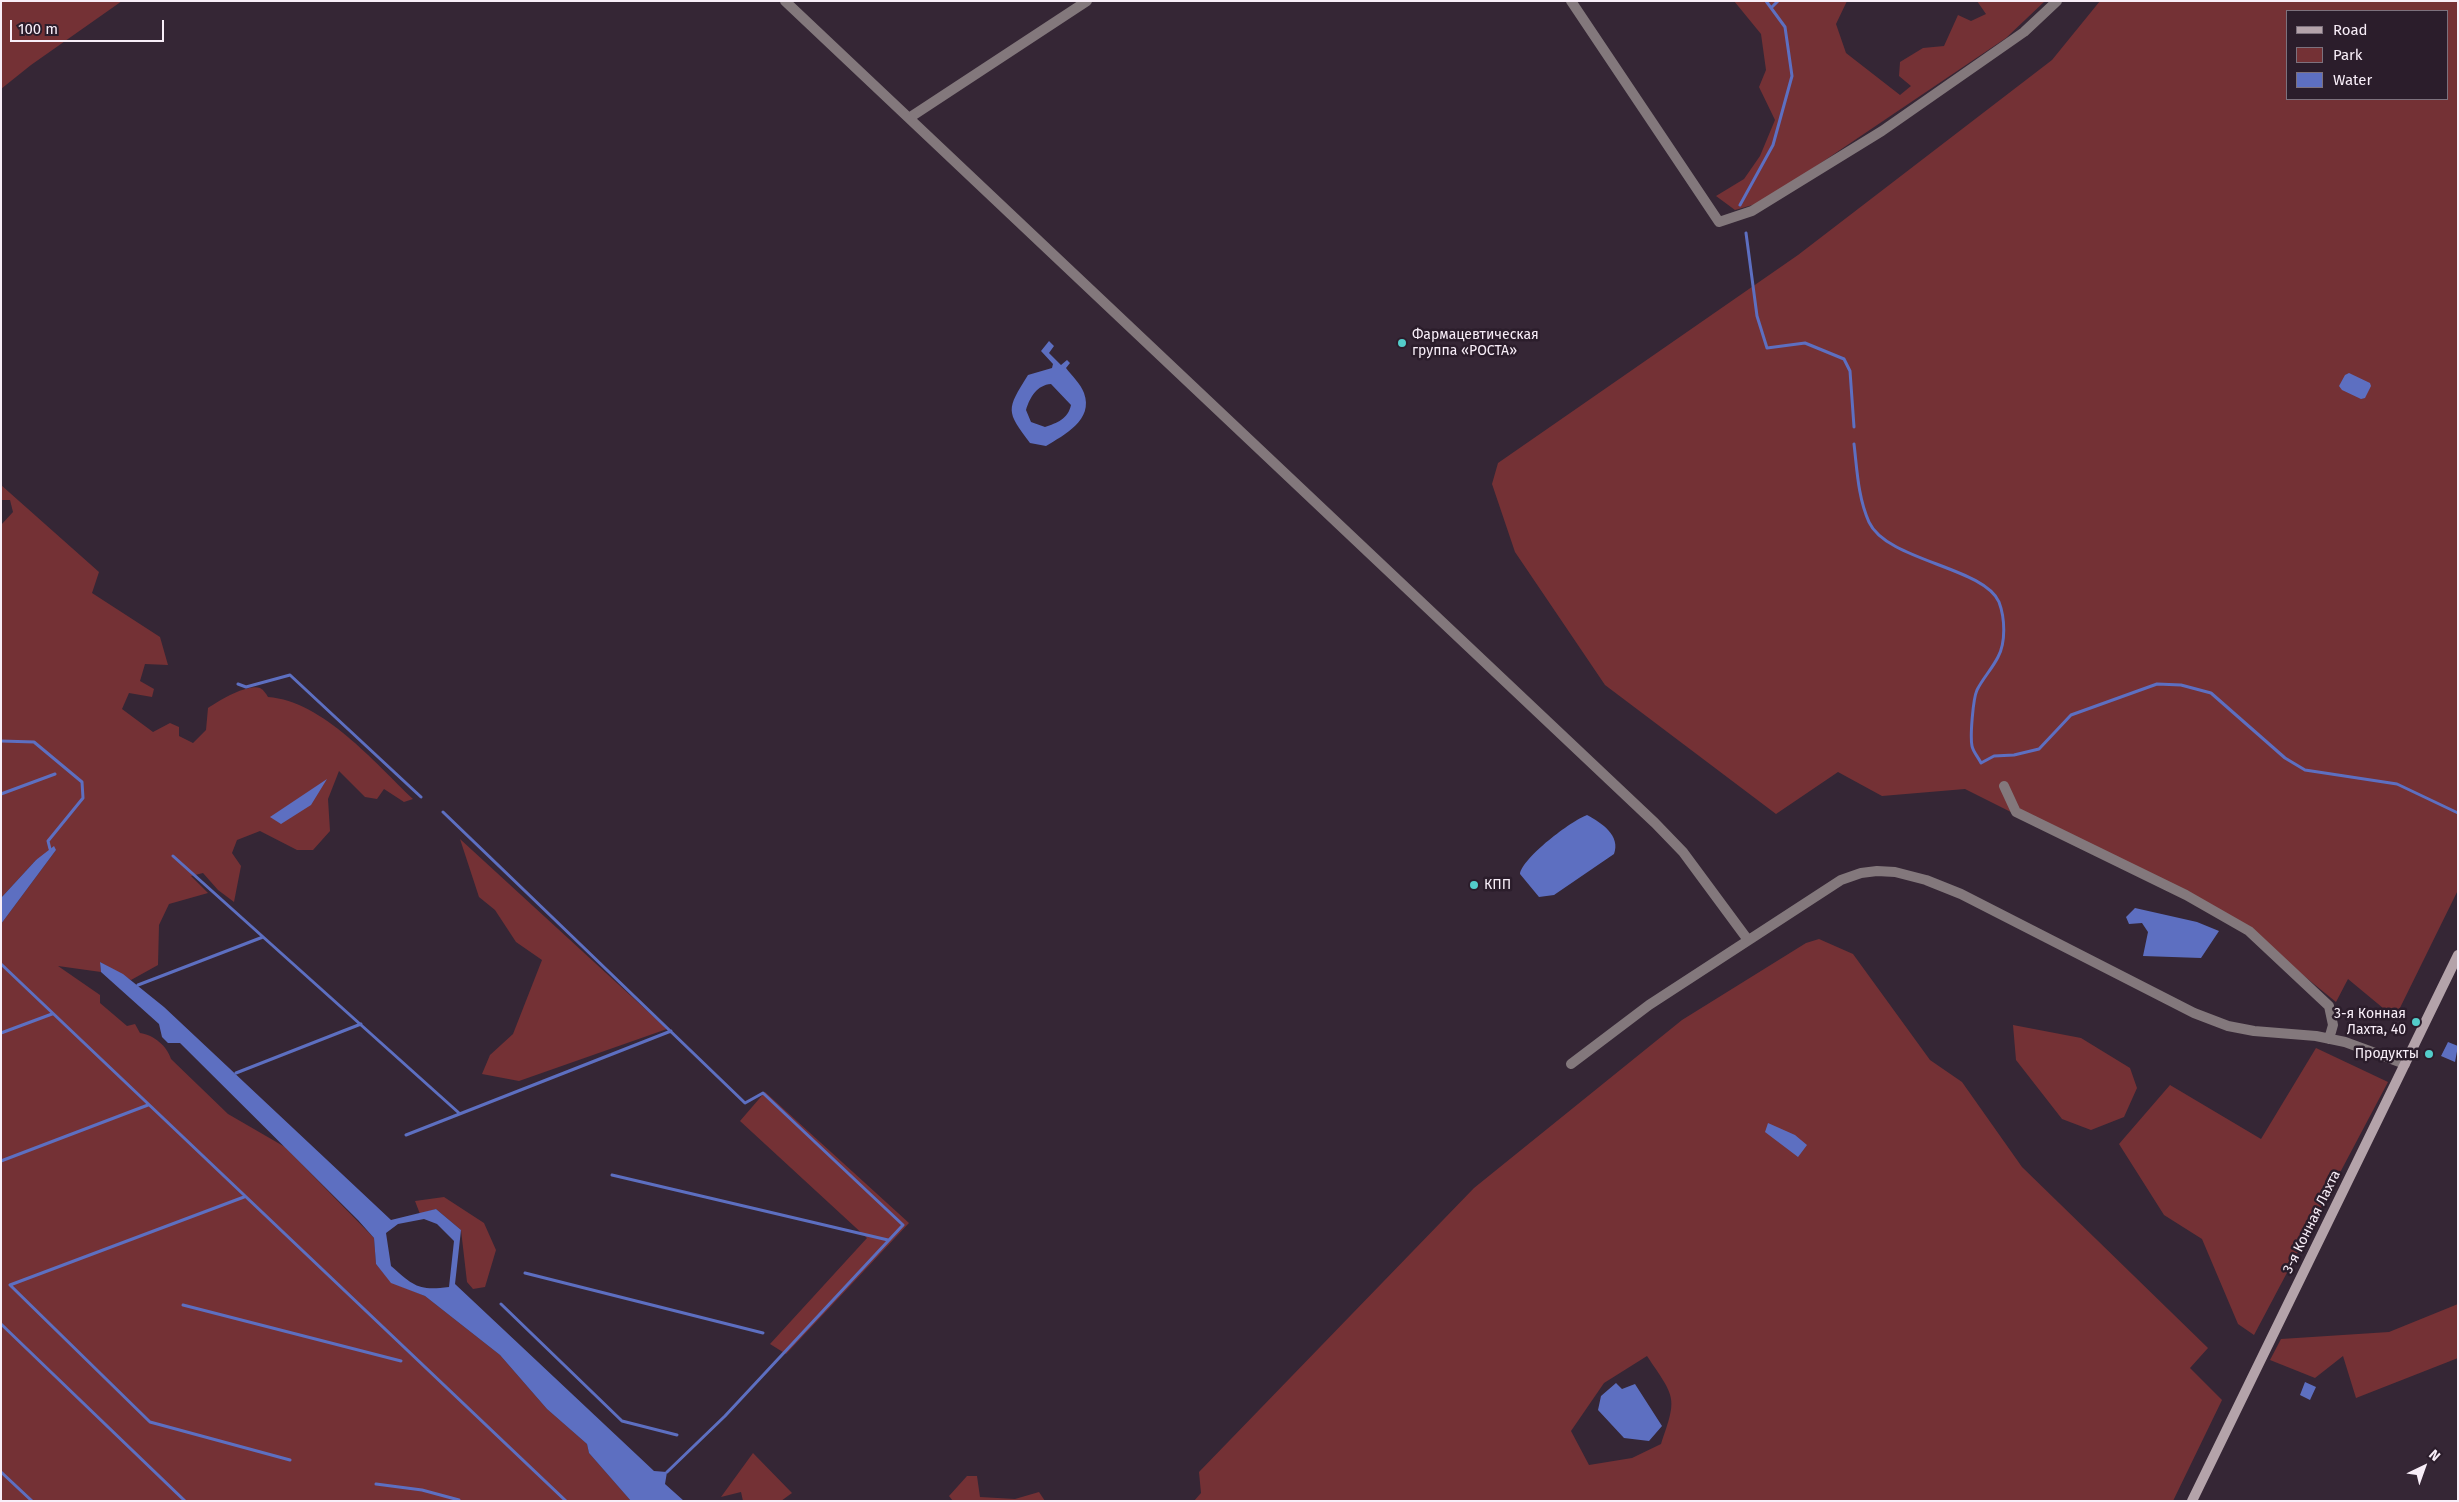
<!DOCTYPE html>
<meta charset="utf-8">
<style>
body{margin:0}
#map{position:relative;width:2459px;height:1502px;overflow:hidden;background:#352635;font-family:"Fira Sans",sans-serif}
canvas{display:block}
.frame{position:absolute;inset:0;border:2px solid #f8eef8;pointer-events:none}
.legend{position:absolute;left:2286px;top:10px;width:162px;height:90px;box-sizing:border-box;background:#2b1d2b;border:1px solid #7d717d;margin:0;padding:6px 9px;list-style:none;font-size:15px;color:#f8eef8}
.legend li{display:flex;align-items:center;gap:10px;height:25px}
.legend b{width:25px;border:1px solid #7d717d}
.north{position:absolute;left:2399px;top:1442px;width:50px;height:50px;-webkit-text-stroke:4px #2b1d2b;paint-order:stroke;rotate:42deg;font-size:14px;font-weight:700;line-height:20px;text-align:center;color:#f8eef8}
.north::after{content:'';display:block;margin:auto;width:18px;height:22px;background:#f8eef8;clip-path:polygon(50% 0,100% 100%,50% 72%,0 100%)}
.scale{position:absolute;left:10px;top:20px;width:154px;height:22px;box-sizing:border-box;border:2px solid #f8eef8;border-top:0;padding-left:6px;font-size:15px;line-height:18px;white-space:nowrap;color:#f8eef8;-webkit-text-stroke:4px #2b1d2b;paint-order:stroke}
</style>
<div id="map">
<canvas width="2459" height="1502"></canvas>
<div class="frame"></div>
<ul class="legend">
<li><b style="height:6px;background:#b4a3aa"></b>Road</li>
<li><b style="height:14px;background:#743135"></b>Park</li>
<li><b style="height:14px;background:#5d6fc1"></b>Water</li>
</ul>
<div class="north">N</div>
<div class="scale">100 m</div>
</div>
<script>
const context = document.querySelector('canvas').getContext('2d');
context.lineJoin = 'round';
function fill(path, color) { context.fillStyle = color; context.fill(path, 'evenodd'); }
function trace(path, color, width, dash) { context.strokeStyle = color; context.lineWidth = width; context.lineCap = dash ? 'butt' : 'round'; context.setLineDash(dash || []); context.stroke(path); }
function drawText(font, color, halo, rows, align = 'center') {
  context.font = font + ' "Fira Sans",sans-serif'; context.lineWidth = 5; context.setLineDash([]); context.textBaseline = 'middle'; context.strokeStyle = halo; context.fillStyle = color; for (const [text, x, y, turn = 0] of rows) {
    context.save(); context.translate(x, y); context.rotate((+turn || 0) * Math.PI / 180); context.textAlign = isNaN(turn) ? turn : align; if (halo) context.strokeText(text, 0, 0); context.fillText(text, 0, 0); context.restore();
  }
}
fill(new Path2D(`
 M1,1H122L31,65L1,89Z
 M1734,1H1847L1836,24L1846,53L1900,95L1911,86L1899,76L1900,62L1923,48L1944,46L1958,15L1971,21L1986,14L1977,1H2045L2006,38L1763,202L1735,210L1716,196L1744,179L1760,156L1775,120L1759,87L1766,70L1761,34Z
 M2100,1H2458V890L2395,1018L2348,979L2336,1002L2250,932L1965,789L1882,796L1838,772L1776,814L1605,685L1515,552L1492,484L1498,463L1798,255L2052,60ZM2288,11H2448V99H2288Z
 M1,485L99,572L92,593L160,637L168,665L145,664L140,681L154,689L152,697L129,693L122,709L153,732L170,723L179,727V736L193,743L206,730L208,708C218,701 248,683 260,688C264,690 266,694 268,697C323,701 375,763 413,799L404,802L384,789L377,799L365,797L339,771L328,799L330,831L313,850H297L260,831L237,840L232,853L241,866L234,902L218,890L203,873L191,876L208,893L169,904L159,925L158,965L131,980L100,962L101,972L58,966L100,995V1003L127,1026L135,1024L140,1033C154,1035 167,1046 171,1059L228,1114L285,1147L374,1238L376,1264L391,1282L425,1296L500,1355L547,1409L587,1444L589,1453L631,1501H1V924L56,850L36,860L1,898V525L13,512L10,500H1Z
 M460,839L667,1029L519,1081L482,1074L490,1055L513,1034L542,960L516,942L495,910L479,897Z
 M1819,939L1853,954L1930,1060L1962,1082L2022,1167L2208,1348L2190,1368L2222,1400L2173,1501H1194L1201,1493L1199,1472L1474,1188L1682,1020L1806,943ZM1647,1356C1675,1398 1678,1396 1661,1444L1632,1458L1589,1465L1571,1431L1604,1383Z
 M2013,1025L2081,1038L2130,1068L2137,1088L2124,1117L2091,1130L2062,1119L2016,1060Z
 M2316,1048L2388,1082L2254,1335L2238,1324L2202,1239L2164,1215L2119,1144L2170,1085L2261,1139Z
 M765,1092L909,1223L786,1354L770,1344L867,1238L740,1121Z
 M444,1197L484,1223L496,1250L485,1287L473,1289L467,1282L461,1230L436,1209L420,1214L415,1201Z
 M2458,1304V1358L2356,1398L2343,1356L2315,1378L2270,1360L2281,1339L2389,1332Z
 M753,1453L792,1493L781,1501H743L741,1492L721,1497Z
 M967,1476H977L980,1497L1015,1499L1039,1492L1045,1501H953L949,1496Z`), '#743135');
fill(new Path2D(`
 M1049,341L1054,346L1049,353L1061,365L1067,360L1070,363L1066,368C1071,375 1081,384 1084,393C1094,420 1064,435 1046,446L1030,443C1006,411 1006,410 1028,375L1052,368L1053,364L1041,351ZM1051,384L1071,405C1068,419 1057,423 1045,427L1031,422L1026,410C1030,397 1037,385 1051,384Z
 M2349,373L2370,383L2371,386L2365,398L2361,399L2342,390L2339,386L2345,375Z
 M327,779L311,805L281,824L270,817Z
 M1587,815C1602,823 1621,836 1614,854L1554,895L1539,897L1520,874C1523,857 1571,821 1587,815Z
 M54,846L56,850L1,924V898L36,860Z
 M2135,908L2197,922L2219,931L2201,958L2143,956L2148,932L2142,923L2129,924L2126,917Z
 M100,962L123,974L164,1007L391,1220L436,1209L461,1230L455,1284L654,1471L667,1472L665,1484L684,1501H631L589,1453L587,1444L547,1409L500,1355L425,1296L391,1283L376,1264L374,1238L358,1220L180,1043H168L162,1037L159,1024L101,972ZM424,1219L437,1224L454,1241L449,1287C418,1291 414,1286 391,1266L386,1233L398,1224Z
 M2448,1042L2458,1046L2455,1062L2441,1056Z
 M1768,1123L1795,1135L1807,1145L1798,1157L1765,1132Z
 M2305,1382L2316,1387L2310,1400L2300,1395Z
 M1616,1383L1622,1389L1635,1384L1662,1426L1649,1441L1624,1438L1598,1410L1601,1396Z`), '#5d6fc1');
trace(new Path2D(`
 M1771,8L1778,1
 M1740,205L1773,145L1792,76L1785,27L1766,1
 M1746,233L1757,316L1767,348L1805,343L1844,359L1850,371L1854,427
 M1854,444C1857,469 1858,498 1869,522C1887,561 1984,567 1999,602C2005,618 2006,642 1998,657C1992,669 1983,678 1977,690C1973,699 1970,736 1972,746C1973,752 1979,758 1981,763L1994,756L2014,755L2039,749L2071,715L2157,684L2181,685L2211,693L2285,758L2305,770L2397,784L2458,813
 M238,684L246,687L290,675L421,797
 M1,741L34,742L82,782L83,798L48,841L50,849
 M1,794L55,774
 M443,812L745,1103L763,1093L903,1225L725,1416L667,1472
 M173,856L459,1113
 M1,964L566,1501
 M138,985L263,937
 M1,1033L52,1014
 M236,1073L361,1024
 M406,1135L671,1031
 M1,1161L148,1105
 M612,1175L888,1240
 M244,1197L10,1285L150,1422L290,1460
 M525,1273L763,1333
 M501,1304L622,1421L677,1435
 M183,1305L401,1361
 M1,1324L185,1501
 M1,1472L32,1501
 M376,1484L422,1490L459,1500`), '#5d6fc1', 3);
trace(new Path2D(`
 M785,1L1655,823L1683,852L1748,940
 M1571,1L1719,222L1752,211L1882,131L2024,32L2057,1
 M909,118L1087,1
 M2004,786L2016,812L2186,895L2249,931L2329,1006L2333,1025L2329,1039
 M1571,1064L1649,1005L1841,880L1861,873L1877,871L1895,872L1926,880L1961,894L2194,1013L2228,1026L2254,1031L2316,1036L2345,1042L2405,1064`), '#83787c', 10);
trace(new Path2D(`
 M2192,1501L2458,955`), '#b4a3aa', 10);
for (const [x, y, r, color] of [
 [1402,343,5,"#53cdca"],
 [1474,885,5,"#53cdca"],
 [2416,1022,5,"#53cdca"],
 [2429,1054,5,"#53cdca"]
]) { const dot = new Path2D(); dot.arc(x, y, r, 0, 2 * Math.PI); context.fillStyle = color; context.fill(dot); trace(dot, '#2b1d2b', 2); }
drawText('14px', '#f8eef8', '#2b1d2b', [
 ["Фармацевтическая",1412,335],
 ["группа «РОСТА»",1412,351],
 ["КПП",1484,885],
 ["3-я Конная",2406,1014,"right"],
 ["Лахта, 40",2406,1030,"right"],
 ["Продукты",2419,1054,"right"]
], 'left');
drawText('14px', '#f8eef8', '#2b1d2b', [
 ["3-я Конная Лахта",2312,1222,-64]
]);
</script>
